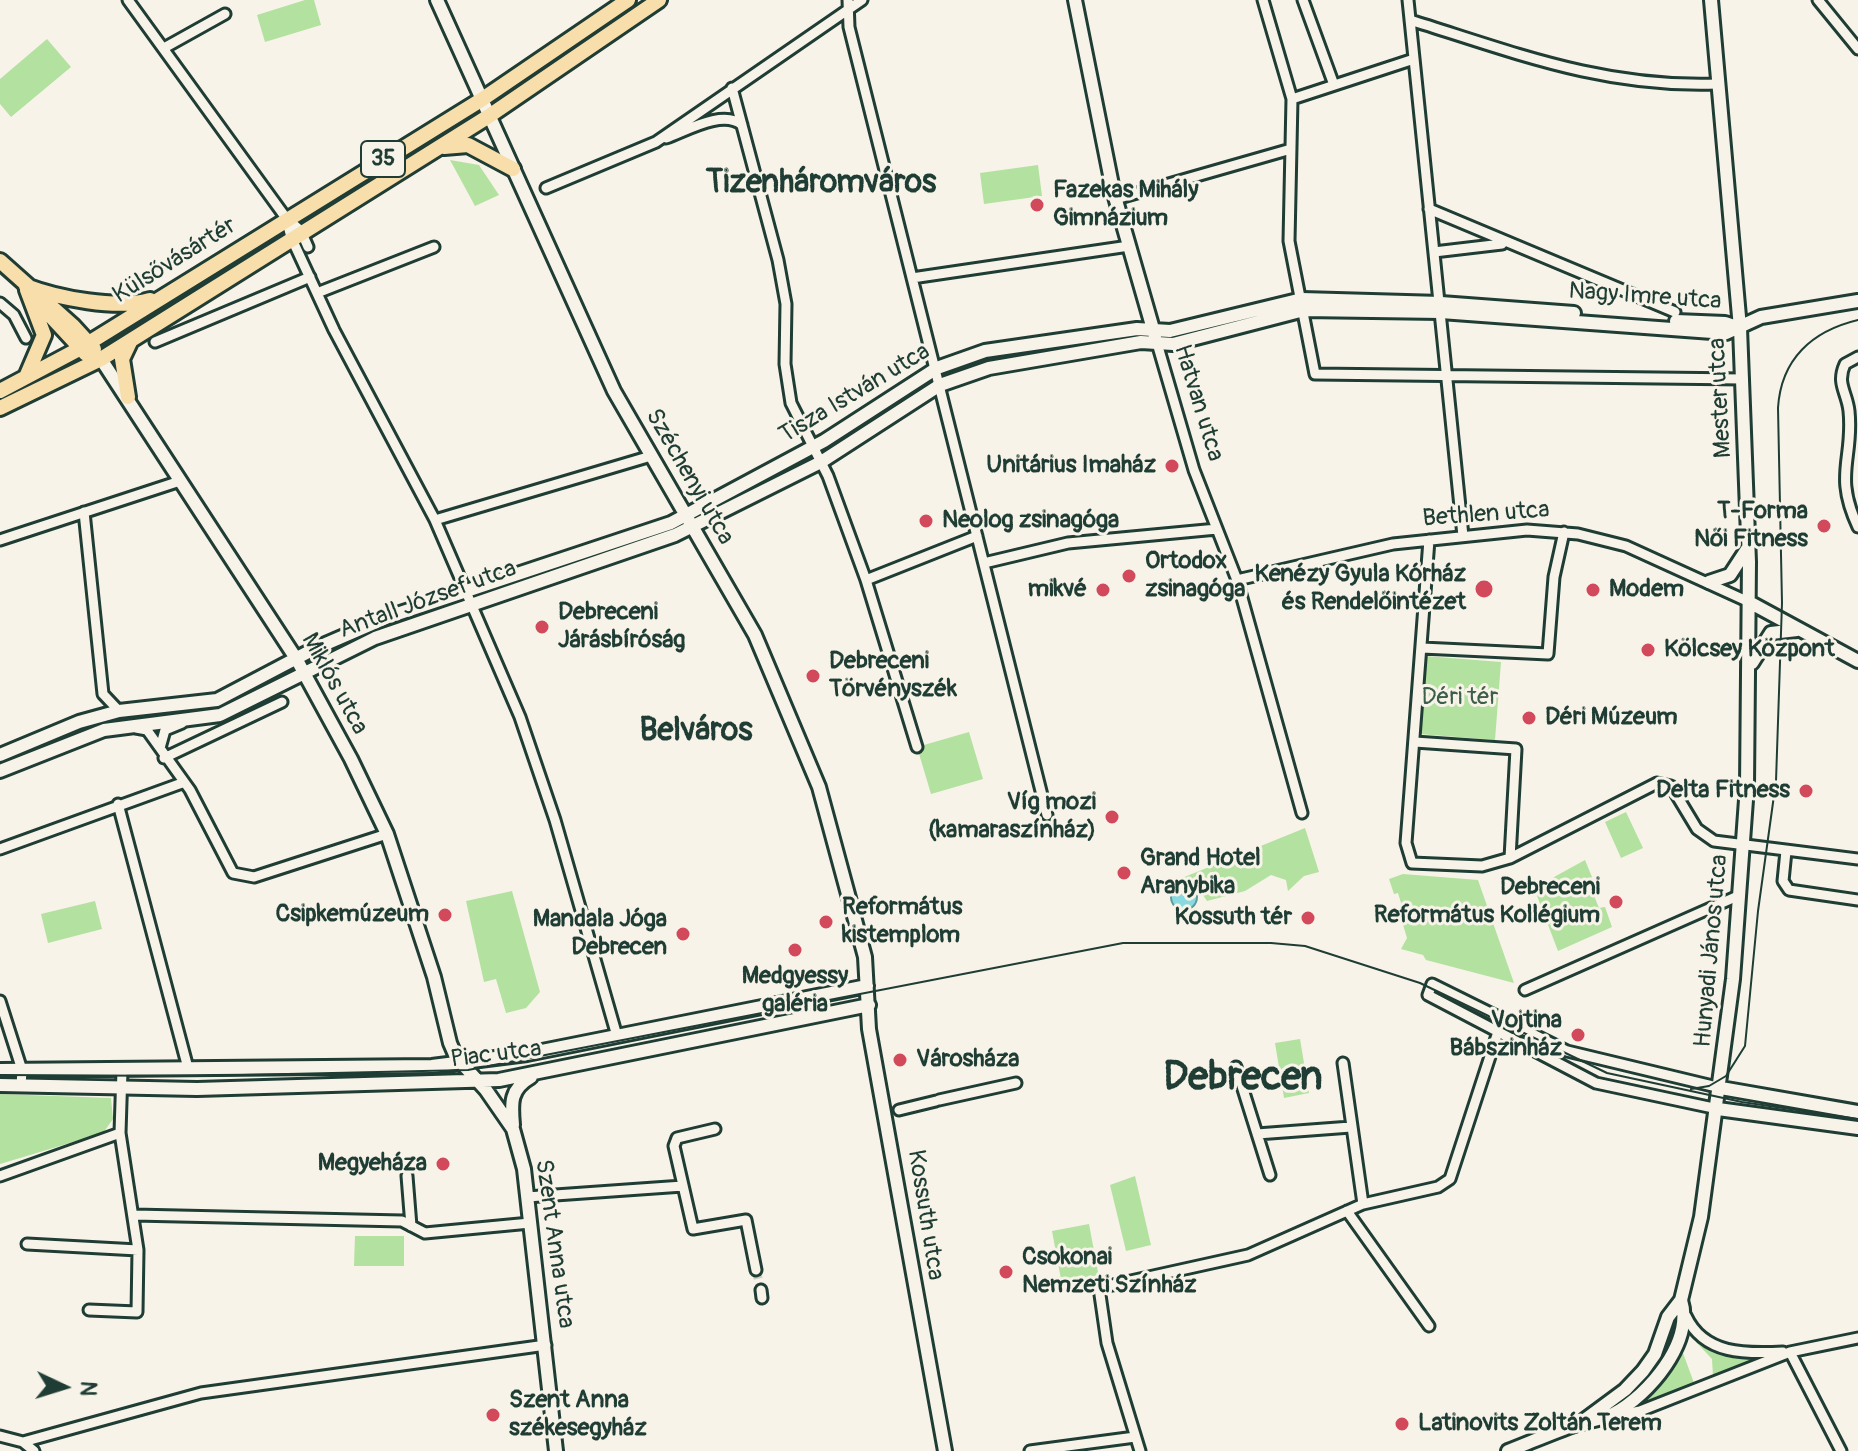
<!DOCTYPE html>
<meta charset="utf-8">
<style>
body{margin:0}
#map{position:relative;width:1858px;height:1451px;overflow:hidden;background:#f7f3e8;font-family:Pangolin,sans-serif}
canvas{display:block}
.north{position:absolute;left:24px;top:1347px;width:80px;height:80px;-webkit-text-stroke:6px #f7f3e8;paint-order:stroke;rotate:94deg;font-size:22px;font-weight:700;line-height:32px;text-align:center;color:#1f3d34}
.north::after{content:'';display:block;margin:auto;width:28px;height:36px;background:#1f3d34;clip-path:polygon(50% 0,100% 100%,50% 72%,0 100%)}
</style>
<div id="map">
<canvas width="1858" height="1451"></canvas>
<div class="north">N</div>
</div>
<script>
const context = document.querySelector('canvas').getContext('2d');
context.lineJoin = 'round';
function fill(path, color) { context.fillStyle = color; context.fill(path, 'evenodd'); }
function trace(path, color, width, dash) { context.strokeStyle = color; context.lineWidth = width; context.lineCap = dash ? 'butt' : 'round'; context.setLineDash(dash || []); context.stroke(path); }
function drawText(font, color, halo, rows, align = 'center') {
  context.font = font + ' Pangolin,sans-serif'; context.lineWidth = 6; context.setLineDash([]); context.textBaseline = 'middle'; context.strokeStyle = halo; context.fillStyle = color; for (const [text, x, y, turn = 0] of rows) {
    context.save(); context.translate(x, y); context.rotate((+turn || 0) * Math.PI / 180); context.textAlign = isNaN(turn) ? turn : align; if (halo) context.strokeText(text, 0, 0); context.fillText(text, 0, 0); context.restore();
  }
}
fill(new Path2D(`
 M305,0H314L321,25L265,42L257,15Z
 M47,39L71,67L11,117L0,104V79Z
 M450,160L479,165L499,195L475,206Z
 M1038,165L1042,196L984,204L980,173Z
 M1425,656L1501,662L1495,740L1419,734Z
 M969,732L983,779L931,794L917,747Z
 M1626,812L1643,848L1621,858L1605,822Z
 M1305,828L1319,872L1304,876L1288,891L1286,880L1271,875L1245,891L1207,901L1195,883L1182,878Z
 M1585,860L1592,877L1588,881L1599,908L1605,907L1612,927L1558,951L1534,888Z
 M1403,874L1478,880L1514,983L1426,960L1423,955L1401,949L1407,938L1401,918L1405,916L1398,893L1394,894L1389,879Z
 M512,891L540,992L526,1008L506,1013L496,979L484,982L466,901Z
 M95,901L102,929L48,943L41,914Z
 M1300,1039L1309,1093L1284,1098L1275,1043Z
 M0,1094L111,1098L113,1119L103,1133L0,1164Z
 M1135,1176L1151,1245L1126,1251L1110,1185Z
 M1089,1224L1100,1283L1063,1290L1052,1231Z
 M355,1236H404V1266H354Z
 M1697,1339L1730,1356L1761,1358L1713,1377L1712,1359L1696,1342Z
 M1683,1353L1694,1383L1641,1405L1663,1382Z`), '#b3e1a0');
const water = new Path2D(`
 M1171 897a13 13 0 1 1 26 0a13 13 0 1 1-26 0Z`);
fill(water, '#88dae0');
trace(water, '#5e9b9b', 2);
trace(new Path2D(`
 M756,1270L761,1290`), '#cccfc4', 9, [9, 4.5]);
const street = new Path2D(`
 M128,0L286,218L291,237L334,330L435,520L520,717L555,820L617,1036
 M848,0L849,27L1047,815
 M1263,0L1292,99L1289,241L1315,374L1743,379
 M1303,0L1334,85
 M1408,0L1463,536
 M1818,0L1858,49
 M1410,20C1516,53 1604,88 1717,84
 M164,48L225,14
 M732,88L778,260L786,304L785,364L791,403L828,476L866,580L917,747
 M1292,99L1414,59
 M666,138C686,131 723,109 742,125
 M546,188L656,142L862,0
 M1116,199L1291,149
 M1429,209L1675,312
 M286,218L301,231L308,247
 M1434,252L1502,244
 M912,278L1129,246
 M317,293L434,247
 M0,303L14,315L26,338
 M155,342L310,277
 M1157,343L1194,470L1237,580L1302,813
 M1858,357L1845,364C1836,384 1847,392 1849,411C1854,459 1833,474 1858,527
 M84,512L103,694L119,711
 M435,520L651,456
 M0,540L180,481
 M1429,540L1406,843L1412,863L1482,866L1510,858L1657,783L1671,786L1697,829L1714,841L1858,859
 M984,563L1068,543L1217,529
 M866,580L977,536
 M1237,580L1393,544L1527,530L1578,534L1626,546L1749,602
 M1422,648L1548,654L1554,577L1564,532
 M136,728L147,730L190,790L233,873L254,877L387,834
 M1415,742L1516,749L1510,858
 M160,748L165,730L182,723
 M164,758L282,702
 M118,804L188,1068
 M0,849L182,783
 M1786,851L1783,881L1789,890L1858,900
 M1525,990L1740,895
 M0,1001L22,1070L21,1086
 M1343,1063L1363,1204
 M1236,1067L1270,1175
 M939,1100L1016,1083
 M1718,1109L1596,1083L1428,995L1432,984L1567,1051L1721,1088
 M899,1110L936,1101
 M715,1129L677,1138L674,1146L693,1229L746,1220L756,1270
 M1257,1134L1351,1127
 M0,1176L120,1133
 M407,1176L411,1226
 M527,1197L683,1186
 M1347,1211L1429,1326
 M134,1215L402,1221L425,1233L530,1223
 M27,1244L138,1250
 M761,1290L762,1298
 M89,1310L137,1312L138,1250L120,1133L122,1070
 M1686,1316C1704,1355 1746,1354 1783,1352
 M1790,1352L1841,1451
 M1615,1416L1640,1411L1790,1352L1858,1338
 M0,1436L23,1442L201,1393L546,1345
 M23,1442L34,1451
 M1030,1451L1135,1437
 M1140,1451L1107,1343L1099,1288L1248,1255L1363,1204L1438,1187L1450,1179L1498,1032`);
const secondary = new Path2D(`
 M437,0L614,391L755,635L819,787L865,957L869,1029L945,1451
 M1075,0L1113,190L1155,336
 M1676,321L1725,323L1740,328
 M101,359L297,660L351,759L387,834L434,977L450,1043L456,1057L486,1090L513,1129L524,1169L556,1451
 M1709,582L1730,575L1747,549
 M1749,602L1858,661
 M1752,663L1771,633L1797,630
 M0,755L79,722L119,711L217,700L314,649L388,617L671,523L824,441L937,368L985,351L1137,329L1170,331L1302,299L1441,303L1574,313
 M0,771L104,730L220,715L375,638L675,535L821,462L940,385L989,368L1141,342L1173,344L1304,310L1441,312L1726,333L1761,317L1858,301
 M0,1070L432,1066L527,1054L867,986
 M0,1085L197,1089L499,1080L869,1005
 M1721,1088L1858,1112
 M1718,1109L1858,1128
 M513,1125C511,1103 510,1089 531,1077
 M1579,1424L1625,1390L1643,1371L1655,1354L1668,1317L1681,1300L1701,1217L1733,979L1747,786L1749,562L1740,328L1711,0
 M1508,1451C1531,1442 1554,1432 1577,1424C1589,1421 1602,1419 1613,1414C1649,1395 1694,1342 1681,1300`);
const primary = new Path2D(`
 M444,147L468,145L513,169
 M0,261L73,326L94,349
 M26,286C57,298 118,310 150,300
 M46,311L86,354
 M26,377L44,335L27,290
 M0,391L79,349L481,100L628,0
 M128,397L122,359L131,340
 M0,408L101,359L489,116L659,0`);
trace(street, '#1f3d34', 15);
trace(secondary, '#1f3d34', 18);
trace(primary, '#1f3d34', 20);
trace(street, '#f7f3e8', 9);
trace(secondary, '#f7f3e8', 12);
trace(primary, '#f8deab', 14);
trace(new Path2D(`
 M0,1075L197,1076L468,1070L1123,943H1271L1305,946L1420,983L1607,1073L1742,1102L1858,1119
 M1691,1089L1709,1086L1726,1076L1745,1046L1758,911L1776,781L1782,603L1778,408C1781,359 1812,331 1858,320`), '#1f3d34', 2);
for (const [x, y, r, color] of [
 [1037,205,8,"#d1495b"],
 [1172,466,8,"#d1495b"],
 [926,521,8,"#d1495b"],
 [1824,526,8,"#d1495b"],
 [1129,576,8,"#d1495b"],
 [1484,589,10,"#d1495b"],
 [1103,590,8,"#d1495b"],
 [1593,590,8,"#d1495b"],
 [542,627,8,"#d1495b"],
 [1648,650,8,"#d1495b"],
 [813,676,8,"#d1495b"],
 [1529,718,8,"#d1495b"],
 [1806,791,8,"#d1495b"],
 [1112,817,8,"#d1495b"],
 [1124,873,8,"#d1495b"],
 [1616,902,8,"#d1495b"],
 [445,915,8,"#d1495b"],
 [1308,918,8,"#d1495b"],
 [826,922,8,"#d1495b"],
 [683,934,8,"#d1495b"],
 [795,950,8,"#d1495b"],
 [1578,1035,8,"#d1495b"],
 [900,1060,8,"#d1495b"],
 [443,1164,8,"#d1495b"],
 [1006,1272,8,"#d1495b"],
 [493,1415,8,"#d1495b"],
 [1402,1424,8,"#d1495b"]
]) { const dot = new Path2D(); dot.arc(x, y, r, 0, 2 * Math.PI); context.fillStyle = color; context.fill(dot); trace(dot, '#f7f3e8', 3); }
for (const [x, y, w] of [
 [383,159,44]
]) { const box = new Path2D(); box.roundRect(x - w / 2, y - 18, w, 36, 6); context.fillStyle = '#f7f3e8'; context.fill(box); trace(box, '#1f3d34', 2); }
drawText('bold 22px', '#1f3d34', null, [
 ["35",383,159]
]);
drawText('bold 24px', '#1f3d34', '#f7f3e8', [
 ["Fazekas Mihály",1053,191],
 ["Gimnázium",1053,219],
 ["Unitárius Imaház",1156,466,"right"],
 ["T-Forma",1808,512,"right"],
 ["Női Fitness",1808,540,"right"],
 ["Neolog zsinagóga",942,521],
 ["Ortodox",1145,562],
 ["zsinagóga",1145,590],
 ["Kenézy Gyula Kórház",1466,575,"right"],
 ["és Rendelőintézet",1466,603,"right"],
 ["mikvé",1087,590,"right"],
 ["Modem",1609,590],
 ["Debreceni",558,613],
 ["Járásbíróság",558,641],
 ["Kölcsey Központ",1664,650],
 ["Debreceni",829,662],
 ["Törvényszék",829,690],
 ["Déri Múzeum",1545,718],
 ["Delta Fitness",1790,791,"right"],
 ["Víg mozi",1096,803,"right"],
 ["(kamaraszínház)",1096,831,"right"],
 ["Grand Hotel",1140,859],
 ["Aranybika",1140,887],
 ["Debreceni",1600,888,"right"],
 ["Református Kollégium",1600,916,"right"],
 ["Református",842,908],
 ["kistemplom",842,936],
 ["Csipkemúzeum",429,915,"right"],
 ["Kossuth tér",1292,918,"right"],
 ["Mandala Jóga",667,920,"right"],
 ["Debrecen",667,948,"right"],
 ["Medgyessy",795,977,"center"],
 ["galéria",795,1005,"center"],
 ["Vojtina",1562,1021,"right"],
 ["Bábszinház",1562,1049,"right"],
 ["Városháza",916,1060],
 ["Megyeháza",427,1164,"right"],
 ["Csokonai",1022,1258],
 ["Nemzeti Színház",1022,1286],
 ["Szent Anna",509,1401],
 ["székesegyház",509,1429],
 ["Latinovits Zoltán Terem",1418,1424]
], 'left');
drawText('24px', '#1f3d34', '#f7f3e8', [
 ["Külsővásártér",175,261,-32],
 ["Nagy Imre utca",1645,297,4],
 ["Tisza István utca",855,394,-31],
 ["Mester utca",1721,398,-93],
 ["Hatvan utca",1198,403,73],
 ["Széchenyi utca",689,477,60],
 ["Bethlen utca",1486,515,-4],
 ["Antall József utca",428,600,-20],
 ["Miklós utca",334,684,61],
 ["Hunyadi János utca",1712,951,-85],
 ["Piac utca",496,1055,-7],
 ["Kossuth utca",925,1215,81],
 ["Szent Anna utca",554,1244,82]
]);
drawText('24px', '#3d5e4a', '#f7f3e8', [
 ["Déri tér",1460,698]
]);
drawText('bold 32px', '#1f3d34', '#f7f3e8', [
 ["Tizenháromváros",821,184],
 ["Belváros",696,732]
]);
drawText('bold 40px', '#1f3d34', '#f7f3e8', [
 ["Debrecen",1243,1079]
]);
</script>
